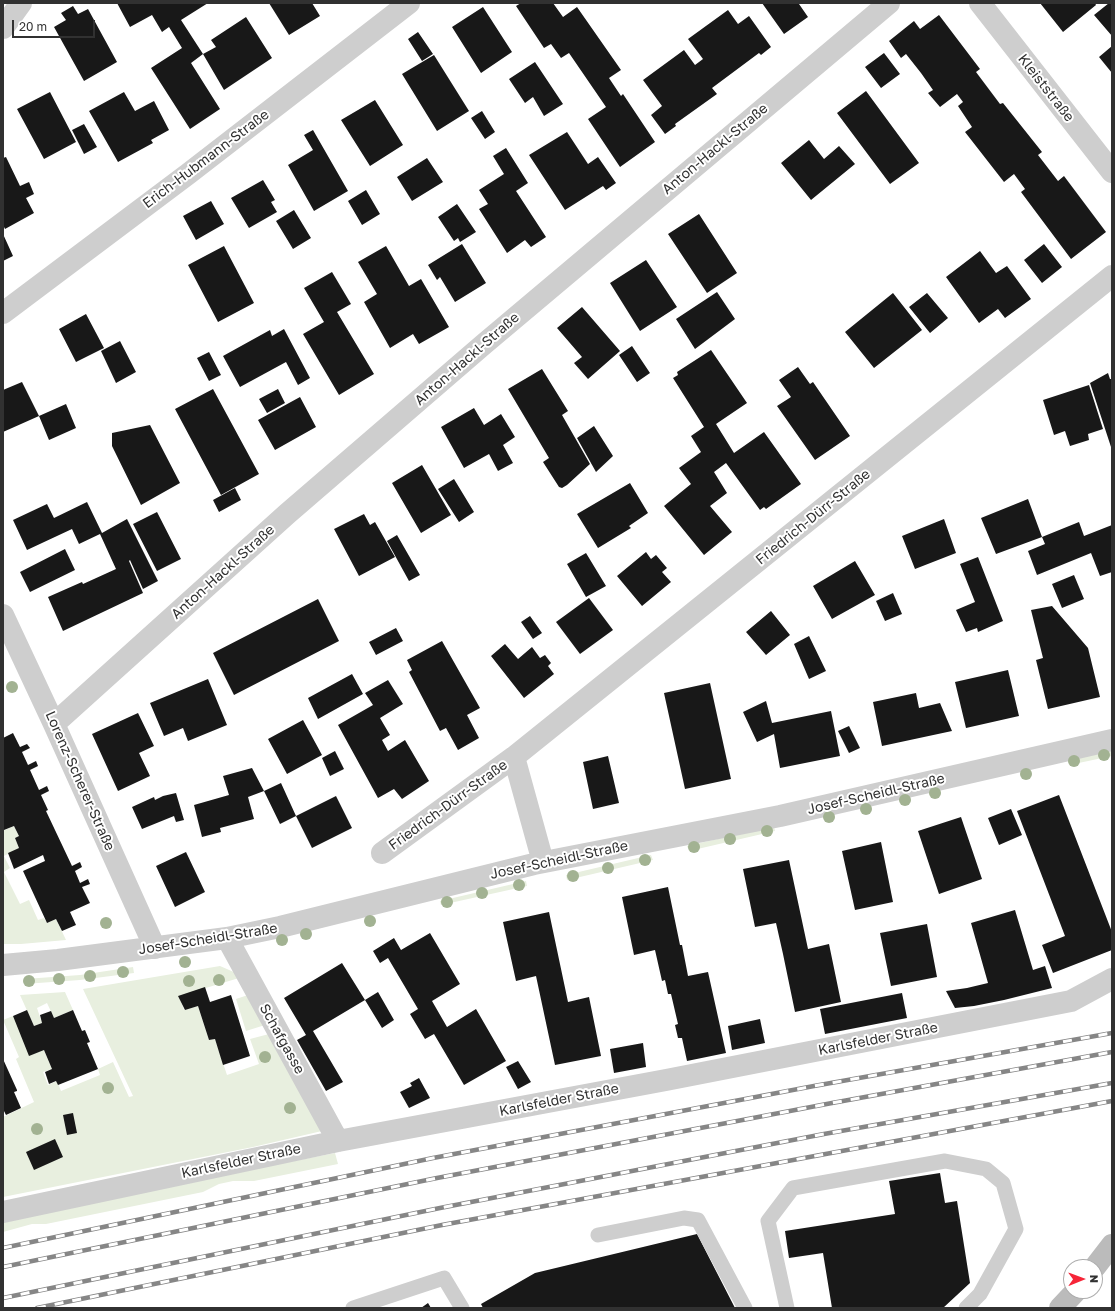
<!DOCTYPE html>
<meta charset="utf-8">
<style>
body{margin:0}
#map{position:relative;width:1115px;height:1311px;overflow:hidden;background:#fff;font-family:"Golos Text",sans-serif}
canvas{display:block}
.frame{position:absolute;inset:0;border:4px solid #313131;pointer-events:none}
.north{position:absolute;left:1063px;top:1259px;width:40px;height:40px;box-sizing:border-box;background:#fff;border:1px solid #adadad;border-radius:50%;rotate:89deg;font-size:11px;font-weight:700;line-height:16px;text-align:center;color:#313131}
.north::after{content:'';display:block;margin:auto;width:14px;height:18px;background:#f62538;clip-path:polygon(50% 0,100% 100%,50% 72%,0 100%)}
.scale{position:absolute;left:12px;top:20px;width:83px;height:18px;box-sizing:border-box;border:2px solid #313131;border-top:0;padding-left:5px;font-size:12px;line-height:14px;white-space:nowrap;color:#313131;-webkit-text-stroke:3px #fff;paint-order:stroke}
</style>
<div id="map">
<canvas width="1115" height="1311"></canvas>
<div class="frame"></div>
<div class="north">N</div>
<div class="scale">20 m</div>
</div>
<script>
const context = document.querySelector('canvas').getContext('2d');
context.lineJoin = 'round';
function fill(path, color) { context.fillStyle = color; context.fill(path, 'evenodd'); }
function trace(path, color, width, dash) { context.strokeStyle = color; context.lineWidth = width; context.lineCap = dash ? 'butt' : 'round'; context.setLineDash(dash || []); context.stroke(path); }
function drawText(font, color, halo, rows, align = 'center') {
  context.font = font + ' "Golos Text",sans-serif'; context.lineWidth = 4; context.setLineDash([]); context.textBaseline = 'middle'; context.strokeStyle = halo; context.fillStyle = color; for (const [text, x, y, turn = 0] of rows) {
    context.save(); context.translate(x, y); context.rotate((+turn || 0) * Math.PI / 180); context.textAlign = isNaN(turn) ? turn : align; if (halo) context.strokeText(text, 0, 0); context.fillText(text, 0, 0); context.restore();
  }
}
fill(new Path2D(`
 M1112,751V756L1069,765L1068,760Z
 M14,826L19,836L15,838L19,848L4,856L10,868L4,872L20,904L29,900L38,920L44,918L47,923L56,919L66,940L21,944H3V827L5,830Z
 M774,826L775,831L689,851L687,846Z
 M651,855L653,860L567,880L566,875Z
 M526,881L527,886L441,905L440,901Z
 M220,966L236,973L239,978L179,996L184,1010L198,1006L209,1040L215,1039L227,1075L259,1064L250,1039L269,1034L322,1131L253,1147L3,1197V1117L34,1102L16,1059L19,1057L3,1020L13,1016L44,1050L52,1069L43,1072L48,1085L57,1081L61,1091L100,1075L98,1069L113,1062L129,1097L133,1096L83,989Z
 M133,967L134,973L80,980L24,984L25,979L80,975Z
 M65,992L73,1010L54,1018L47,1003L37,1008L42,1023L34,1026L20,995Z
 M248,995L265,1025L246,1031L236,999Z
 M335,1153L338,1164L254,1181H233L219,1184L203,1192L46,1224H32L3,1232V1218Z`), '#e8efdf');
fill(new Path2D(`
 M117,3H208L181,20L203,54L191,63L220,109L190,129L151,68L182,48L169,27L162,32L152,15L130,27Z
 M269,3H312L320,16L289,35Z
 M521,3H553L563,17L577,7L621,70L609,78L621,96L623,94L655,142L620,167L588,119L606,107L569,53L561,58L551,44L544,48L516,6Z
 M762,3H801L799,4L808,17L784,34Z
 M1040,3H1095L1096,5L1063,32Z
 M1109,3H1112V36L1094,15Z
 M73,6L78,14L88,9L117,62L84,81L54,27L66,20L61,13Z
 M483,7L512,52L481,73L452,27Z
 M728,10L738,24L749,16L771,47L761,55L759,53L712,88L717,94L675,124L676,126L665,134L651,115L662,106L643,80L684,50L695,65L703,59L688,39Z
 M939,15L980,69L976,72L1000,104L1003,103L1042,152L1038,155L1058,181L1064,176L1106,232L1071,259L1021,192L1025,189L1014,174L1004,182L965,132L972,127L958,106L963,102L957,94L940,107L928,93L933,90L921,73L906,54L901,58L889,41L914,21L920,29Z
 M246,17L272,58L224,90L203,54L216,47L211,40Z
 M418,32L433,54L422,61L408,39Z
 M1112,46V73L1099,57Z
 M884,53L900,74L881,88L865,67Z
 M434,55L469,111L437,131L402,74Z
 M535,62L563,104L544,116L533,97L525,103L509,79Z
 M866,91L919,163L890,184L837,113Z
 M50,92L76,142L44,159L17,109Z
 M124,92L135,111L154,101L169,130L151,140L153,143L118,162L89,111Z
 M375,100L403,145L370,166L341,120Z
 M482,111L495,132L485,139L471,118Z
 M84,124L97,147L84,154L72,130Z
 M313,130L348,191L314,211L288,165L313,150L304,135Z
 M567,132L588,164L598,157L616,183L606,190L603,186L565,210L529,155Z
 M809,140L824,159L839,146L855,164L811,200L781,163Z
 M506,148L528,183L516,191L546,237L531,247L525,240L507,253L479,209L488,204L479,190L504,174L493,156Z
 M6,157L20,186L29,182L34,194L26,198L34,213L5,229L3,225V158Z
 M427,158L443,182L412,201L397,177Z
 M263,180L275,200L271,202L277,212L249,228L231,198Z
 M366,190L380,214L362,225L348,201Z
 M211,201L224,224L196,240L183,216Z
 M457,204L476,232L460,242L458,238L454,241L438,217Z
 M294,210L311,238L293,249L276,221Z
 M699,214L737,273L707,293L668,234Z
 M3,234L13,256L3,261Z
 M462,244L486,283L455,302L440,277L437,280L428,265Z
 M1044,244L1062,267L1042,283L1024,260Z
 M224,246L254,303L218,322L188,265Z
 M386,246L409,286L421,279L449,327L419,344L413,334L390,348L364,302L377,294L358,262Z
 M980,251L996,273L1007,266L1031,299L1005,318L998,309L979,323L946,277Z
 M646,260L677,307L640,331L610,283Z
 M332,272L351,304L337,312L374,374L339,395L303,334L324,322L304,288Z
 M717,292L735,319L695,349L676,319Z
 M893,293L922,330L874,368L845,332Z
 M927,293L948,318L930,333L909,307Z
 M582,307L620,351L588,379L574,363L582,357L557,328Z
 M86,314L104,348L76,362L59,329Z
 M284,329L310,378L298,385L286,362L240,387L223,356L270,330L272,336Z
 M120,341L136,372L116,383L101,351Z
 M632,346L650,373L637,382L619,355Z
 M711,350L747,403L716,424L734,453L764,432L801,484L766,509L764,507L760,510L726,463L714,472L727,493L710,506L732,532L704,555L664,506L691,484L679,468L701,452L691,436L704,427L673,378L678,375L677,372Z
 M209,352L221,375L209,381L197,358Z
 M798,367L810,384L813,382L850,436L815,460L777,406L791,397L779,380Z
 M542,369L568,411L562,415L590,464L567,485L562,488L559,487L543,462L549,458L508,389Z
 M1108,373L1110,379H1112V450L1090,383Z
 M22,382L39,416L3,432V390Z
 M1089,385L1103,429L1088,434L1089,440L1070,446L1065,431L1054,435L1043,400Z
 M213,389L259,474L221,495L175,409Z
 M278,389L285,403L267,413L259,399Z
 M300,397L316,427L275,450L258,420Z
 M66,404L76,428L49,440L39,416Z
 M474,408L484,425L501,414L515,437L503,445L513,463L498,471L489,454L464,468L441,427Z
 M150,425L180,483L141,505L112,446V433Z
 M594,426L613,456L596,472L577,438Z
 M422,465L451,515L421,533L392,483Z
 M454,479L474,512L459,522L438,489Z
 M630,483L648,513L629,526L631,528L598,548L577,514Z
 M235,488L241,500L219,512L213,500Z
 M1028,499L1042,537L996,554L981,518Z
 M87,502L102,533L127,519L158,581L143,589L130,560L129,561L143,593L63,631L48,597L82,582L83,584L116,569L100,534L79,544L72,529L27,550L13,520L47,504L54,518Z
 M157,512L181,559L157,571L133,524Z
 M364,514L370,525L375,522L395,557L359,576L334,529Z
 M944,519L956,553L915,569L902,536Z
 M1079,522L1084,536L1112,525V572L1100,576L1091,553L1037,575L1028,551L1045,544L1042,537Z
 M397,535L420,575L409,581L387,541Z
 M65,549L75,570L30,592L20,572Z
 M646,552L651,559L656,555L667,568L662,572L671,582L642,606L617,576Z
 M586,553L606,586L586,597L567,564Z
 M978,557L1003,621L978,632L977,628L966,632L956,610L975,602L960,564Z
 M855,561L875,595L832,619L813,586Z
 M1074,575L1084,599L1062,608L1052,584Z
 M893,593L902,614L885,621L876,601Z
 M589,598L613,630L580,654L556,622Z
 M318,599L339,641L234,695L213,653Z
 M1052,606L1088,648L1100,697L1048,709L1036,660L1043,658L1031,610Z
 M771,611L790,635L766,655L746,632Z
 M530,616L542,633L533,639L521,622Z
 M396,628L403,641L376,655L369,642Z
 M809,636L826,671L809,679L794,644Z
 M442,641L480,708L467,715L479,738L458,750L446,728L440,731L409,672L412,670L407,660Z
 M505,644L518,659L532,647L540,658L545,655L551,663L548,666L554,674L524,698L491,656Z
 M1008,670L1019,716L966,728L955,682Z
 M352,674L363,694L318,719L308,698Z
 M208,679L227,725L188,741L183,728L164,736L150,703Z
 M388,680L403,704L380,718L390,735L382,740L388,751L405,740L429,781L402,799L394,789L378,798L338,725L373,705L365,693Z
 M710,683L731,779L685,789L664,693Z
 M916,693L919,708L940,703L952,731L882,746L873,702Z
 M766,701L772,723L831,711L840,756L780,768L774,734L757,742L743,712Z
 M138,713L154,746L139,753L150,776L118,791L92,734Z
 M303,720L322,755L287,774L268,739Z
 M849,726L860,748L849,753L838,731Z
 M13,733L20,747L27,744L30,748L22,752L28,765L36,761L38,766L30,770L39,790L47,786L49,791L41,795L48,810L46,811L72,866L80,862L82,867L75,871L80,883L88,879L90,884L82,887L90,903L70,912L76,925L62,931L56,919L47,923L23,871L45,861L43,855L14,869L8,853L19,848L15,838L19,836L14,826L4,830L3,827V738Z
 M335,751L344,769L330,776L322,758Z
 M608,756L619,803L593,809L583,762Z
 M252,768L264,791L248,797L254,819L220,828L221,832L202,837L194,805L229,795L223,776Z
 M281,783L296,816L280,824L264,791Z
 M176,793L184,820L176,822L174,816L142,829L132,807L154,797L155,800L163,796Z
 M1059,795L1112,932V950L1053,973L1042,945L1065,936L1017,811Z
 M336,796L352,828L312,848L296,816Z
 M1011,809L1022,835L999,845L988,818Z
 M961,817L982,879L939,894L918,831Z
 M881,842L893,902L855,910L842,851Z
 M186,852L205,892L175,907L156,866Z
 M789,860L808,949L829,944L841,1002L795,1012L783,954L796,951L783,954L776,923L755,927L743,869Z
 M668,887L680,945H682L688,976L708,972L726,1053L687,1061L682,1038H678L675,1025L678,1024L671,994H668L665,980L662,981L655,950L634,955L622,897Z
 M1015,910L1033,970L1045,966L1052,988L1004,1000L974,1006L955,1008L946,991L967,988L988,983L971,923Z
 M549,912L568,1002L589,997L601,1056L555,1065L536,976L516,981L503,922Z
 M927,924L937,977L891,986L880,933Z
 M430,933L460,984L432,1001L447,1027L476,1009L506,1061L464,1085L434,1034L425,1039L410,1014L418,1009L388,958L380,963L373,951L394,938L401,950Z
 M342,963L365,1000L313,1031L343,1082L326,1091L297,1040L306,1035L284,998Z
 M205,987L210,1002L231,995L250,1056L223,1065L215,1039L209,1040L198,1006L185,1010L178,996Z
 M378,992L394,1020L382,1028L365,1000Z
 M902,993L907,1018L825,1034L820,1009Z
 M27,1010L34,1026L42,1023L40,1015L51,1011L54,1018L73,1010L82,1031L85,1030L90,1042L87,1043L98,1069L58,1085L56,1081L49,1084L45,1072L52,1069L44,1050L29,1056L13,1016Z
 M760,1019L765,1043L732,1050L728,1026Z
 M643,1043L646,1067L614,1073L610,1049Z
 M3,1059L17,1090V1091L14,1092L21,1108L6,1115L3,1109Z
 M518,1061L531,1082L518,1089L506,1067Z
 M419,1078L430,1098L409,1108L400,1092L412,1086L410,1083Z
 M73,1113L77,1133L67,1135L63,1115Z
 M55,1139L63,1157L34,1170L26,1152Z
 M940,1173L945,1203L957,1201L970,1283L943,1308H832L823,1253L789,1258L785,1231L895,1214L889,1181Z
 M697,1234L735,1308H483L481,1304L535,1273Z
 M428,1303L431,1308H421Z`), '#181818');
trace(new Path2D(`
 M598,1235L684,1218L698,1220L745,1308
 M353,1308L444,1278L462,1308
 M787,1308L768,1221L793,1188L945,1161L986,1169L1003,1183L1016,1229L980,1294L966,1308`), '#cecece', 15);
trace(new Path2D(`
 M980,3L1112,172
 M3,28L21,3
 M3,313L188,174L409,3
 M3,615L54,724L155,948
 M54,724L287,514L484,344L889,3
 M514,757L543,862
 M382,853L514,757L1112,276
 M227,938L338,1141
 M3,965L58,960L227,938L280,927L534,864L780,816L1112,740
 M3,1212L338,1141L666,1080L1071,1001L1112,979`), '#cecece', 22);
trace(new Path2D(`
 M1095,1267L1112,1245
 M1060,1308L1076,1291`), '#bbb', 22);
const rail = new Path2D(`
 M3,1248L433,1158L814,1086L1112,1033
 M3,1267L437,1178L832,1103L1112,1052
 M3,1298L440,1208L824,1134L1112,1083
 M37,1308L442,1225L1112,1101`);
trace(rail, '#868686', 4.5);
trace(rail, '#fff', 3, [9]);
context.fillStyle = '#a2b292';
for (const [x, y] of [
 [12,687],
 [1104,755],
 [1074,761],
 [1026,774],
 [935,793],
 [905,800],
 [866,809],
 [829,817],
 [767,831],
 [730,839],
 [694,847],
 [645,860],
 [608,868],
 [573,876],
 [519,885],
 [482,893],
 [447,902],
 [370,921],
 [106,923],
 [306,934],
 [282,940],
 [185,962],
 [123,972],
 [90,976],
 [59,979],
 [219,980],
 [29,981],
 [189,981],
 [265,1057],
 [108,1088],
 [290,1108],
 [37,1129]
]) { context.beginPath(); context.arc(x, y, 6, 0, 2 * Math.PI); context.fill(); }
drawText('14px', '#313131', '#fff', [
 ["Kleiststraße",1046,88,52],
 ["Anton-Hackl-Straße",715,149,-40],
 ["Erich-Hubmann-Straße",206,159,-37],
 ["Anton-Hackl-Straße",467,359,-41],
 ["Friedrich-Dürr-Straße",813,517,-39],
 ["Anton-Hackl-Straße",223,572,-42],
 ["Lorenz-Scherer-Straße",80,781,66],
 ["Josef-Scheidl-Straße",876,794,-13],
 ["Friedrich-Dürr-Straße",448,805,-36],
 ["Josef-Scheidl-Straße",559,860,-12],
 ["Josef-Scheidl-Straße",208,939,-9],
 ["Schafgasse",282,1039,61],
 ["Karlsfelder Straße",878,1039,-11],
 ["Karlsfelder Straße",559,1100,-11],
 ["Karlsfelder Straße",241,1161,-12]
]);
</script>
